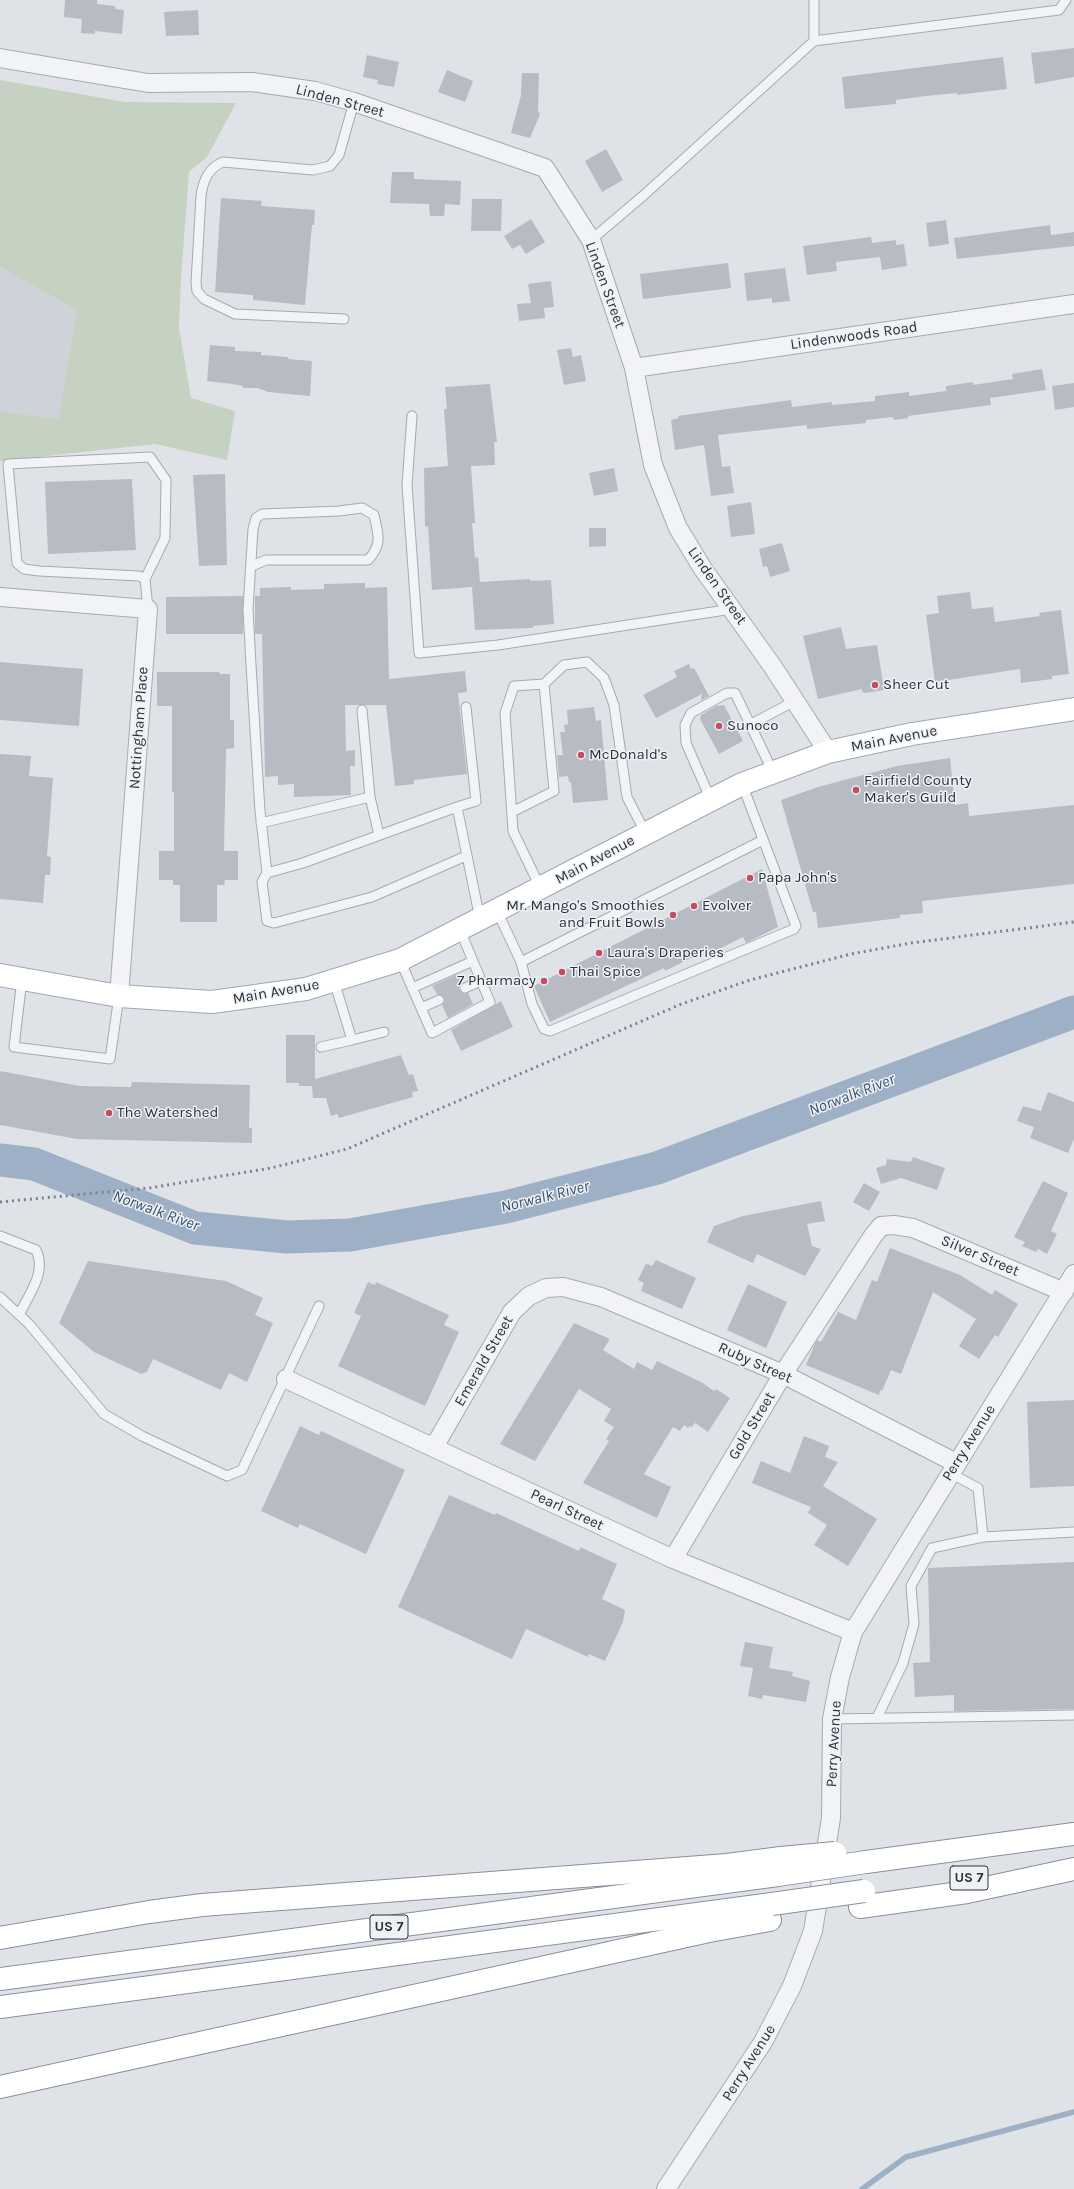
<!DOCTYPE html>
<style>
body{margin:0}
canvas{display:block;background:#dfe3e7}
</style>
<canvas width="1074" height="2189"></canvas>
<script>
const context = document.querySelector('canvas').getContext('2d');
context.lineJoin = 'round';
function fill(path, color) { context.fillStyle = color; context.fill(path, 'evenodd'); }
function trace(path, color, width, dash) { context.strokeStyle = color; context.lineWidth = width; context.lineCap = dash ? 'butt' : 'round'; context.setLineDash(dash || []); context.stroke(path); }
function drawText(font, color, halo, rows, align = 'center') {
  context.font = font + ' Karla,sans-serif'; context.lineWidth = 3; context.setLineDash([]); context.textBaseline = 'middle'; context.strokeStyle = halo; context.fillStyle = color; for (const [text, x, y, turn = 0] of rows) {
    context.save(); context.translate(x, y); context.rotate((+turn || 0) * Math.PI / 180); context.textAlign = isNaN(turn) ? turn : align; if (halo) context.strokeText(text, 0, 0); context.fillText(text, 0, 0); context.restore();
  }
}
fill(new Path2D(`
 M0,267L77,310L58,419L0,411Z`), '#ced2d9');
fill(new Path2D(`
 M0,80L125,102L236,103L207,157L189,172L181,277L179,328L191,398L235,411L227,460L155,444L0,461V411L58,419L77,310L0,267Z`), '#c5d1c1');
trace(new Path2D(`
 M862,2189L906,2157L1074,2112`), '#9db0c5', 5.5);
trace(new Path2D(`
 M0,1160L34,1164L195,1228L287,1237L350,1235L506,1207L657,1168L1074,1012`), '#9db0c5', 33);
fill(new Path2D(`
 M65,0H97V4L115,6V9L124,10L122,34L95,31V34L81,33L82,19L64,17Z
 M198,10L199,35L166,36L164,12Z
 M1074,48V77L1035,84L1031,53Z
 M367,55L399,62L394,87L377,84L378,80L363,77Z
 M1003,57L1007,89L957,95V93L926,96L896,100V104L845,109L842,77Z
 M447,70L473,81L465,102L438,92Z
 M522,73H539L538,111L540,114L530,138L511,133L521,95Z
 M606,149L623,180L602,192L585,161Z
 M392,172H414V179L461,181L460,205L445,204L444,216H430L429,204L390,203Z
 M221,198L262,201L261,206L315,210L314,225H312L305,305L253,300V295L215,292Z
 M472,199H502L501,231H471Z
 M531,219L545,242L526,254L520,245L512,249L504,236Z
 M946,220L949,244L929,247L926,223Z
 M1050,225L1051,235L1074,232V246L957,259L954,238Z
 M871,237L872,243L896,240V245L904,244L907,266L882,270L880,257L836,262L837,271L807,275L803,246Z
 M728,263L731,288L643,299L640,274Z
 M785,268L790,301L772,303V298L747,301L744,273Z
 M551,281L554,307L544,308L545,318L519,321L517,304L531,303L528,284Z
 M210,345L235,347V351L261,352V355L288,357V359L312,361L310,396L268,392L258,388H243V386L232,384L207,381Z
 M571,348L573,357L581,355L586,381L564,385L557,350Z
 M1042,369L1046,390L990,398L991,405L908,416V418L894,420L893,417L866,420V423L807,429V425L718,435L722,467L730,466L734,493L711,496L704,445L675,450L671,420L679,418L678,416L791,400L792,407L832,402V405L875,401V396L909,392V396L946,391V386L973,382V385L1013,379L1012,374Z
 M1074,383V407L1055,410L1052,386Z
 M490,384L497,442H494L495,465L471,466L475,523H472L475,558L478,557L480,582L530,579V581L551,580L554,624L533,626V628L475,630L472,587L432,590L428,526L425,527L424,468L448,466L444,409H447L445,387Z
 M614,468L618,491L594,496L589,473Z
 M225,474L227,565L199,566L193,475Z
 M132,479L136,550L48,554L45,482Z
 M751,502L755,534L731,537L727,506Z
 M589,528H606V546L589,547Z
 M782,543L790,571L770,577L767,566L763,567L759,549Z
 M365,583V588L387,587L389,679L465,671L467,692L458,693L467,774L414,780V784L395,786L386,705H345L346,751L355,750V766H350L351,795L294,797V784L278,785V776L265,777L262,634H255V596H260V588L291,587V590L324,589V584Z
 M970,592L972,609L993,607L995,622L1040,616L1039,613L1061,610L1069,674L1052,676V679L1021,683L1020,669L935,682L926,615L939,613L937,596Z
 M243,596V634H166V597Z
 M841,627L846,649L877,645L884,690L865,693L862,692V689L818,699L803,636Z
 M0,662L83,669L79,726L0,720Z
 M689,664L691,669L694,668L709,696L701,700L702,694L656,718L643,695L677,677L674,671Z
 M157,672H219L220,674H230V720H234V748L226,749L224,851H238V880H225L224,885H217V922H180V885H173V880H159V851H174V792H172V706H157Z
 M724,705L743,741L719,754L700,719L701,715L716,706Z
 M594,707L596,721L601,720L608,800L573,803L571,782H569L568,776L559,777L557,755H563L560,732H565L564,725L568,724L567,710Z
 M0,754L31,756L29,776L53,778L47,856L51,857L50,875H45L43,903L0,899Z
 M950,758L955,805L968,803L969,816L1074,805V884L922,901L923,913L900,915V918L818,928L816,912H813L781,800L818,787L897,766Z
 M762,869L778,927L746,943L743,937L705,956L703,952L665,971L664,968L550,1022L534,986Z
 M458,974L463,983L459,987L460,991L464,994L468,993L473,1004L448,1018L442,1005L445,1001L444,997L437,994L432,986Z
 M501,1001L513,1027L461,1051L451,1030Z
 M286,1035H315V1079L401,1055L409,1075L413,1074L418,1091L412,1092L413,1097L339,1118L337,1114L331,1116L326,1098H313L312,1086H299V1083H286Z
 M0,1071L80,1086L131,1087L132,1082L250,1085L249,1128H252V1143L77,1139L0,1125Z
 M1048,1092L1074,1102V1139L1068,1153L1030,1138L1034,1127L1017,1121L1023,1106L1041,1111Z
 M913,1157L945,1168L937,1190L901,1178L881,1184L876,1168L886,1165L887,1159L911,1162Z
 M1043,1181L1068,1193L1051,1231L1057,1234L1047,1254L1038,1249L1036,1252L1022,1246L1025,1242L1014,1237Z
 M864,1183L880,1192L869,1211L853,1202Z
 M821,1201L825,1221L807,1224L812,1246L821,1249L805,1276L757,1254L753,1263L707,1242L714,1226L743,1216Z
 M890,1248L960,1275L992,1295L995,1290L1018,1304L998,1337L995,1335L979,1359L959,1346L976,1319L933,1292L901,1374L891,1370L882,1391L880,1390L879,1395L806,1365L814,1346L817,1340L821,1342L838,1312L856,1320L872,1280L877,1282Z
 M656,1260L696,1278L682,1309L641,1291L644,1283L638,1280L645,1265L647,1264L652,1266Z
 M88,1261L226,1281L263,1298L255,1315L273,1323L247,1382L229,1373L221,1390L153,1359L147,1372L141,1374L94,1352L59,1323Z
 M368,1282L375,1285L376,1282L449,1315L444,1325L459,1332L425,1406L338,1366L361,1316L354,1313Z
 M748,1284L787,1302L766,1348L727,1330Z
 M574,1323L610,1339L603,1350L634,1369L637,1362L652,1370L657,1361L701,1382L714,1391L716,1389L730,1398L708,1432L695,1423L692,1427L690,1426L688,1428L684,1425L680,1431L673,1427L644,1474L671,1487L657,1518L583,1483L609,1441L606,1439L614,1427L604,1421L611,1409L579,1389L535,1461L500,1444Z
 M1074,1400V1486L1030,1488L1027,1402Z
 M300,1426L319,1435L321,1431L405,1470L366,1554L300,1524L298,1528L261,1511Z
 M804,1436L829,1446L825,1457L838,1462L823,1486L877,1519L848,1566L814,1545L827,1525L808,1513L811,1507L752,1483L761,1461L790,1473Z
 M449,1495L495,1515L496,1513L579,1551L580,1547L617,1564L602,1599L625,1610L623,1622L605,1661L589,1654L588,1657L526,1629L512,1659L398,1607Z
 M1074,1562V1709L954,1711V1695L915,1697L913,1663L930,1662L928,1568Z
 M745,1642L773,1647L769,1668L793,1672L792,1676L810,1681L806,1702L763,1695L762,1699L748,1696L753,1668L740,1666Z`), '#b7bcc4');
const lane = new Path2D(`
 M814,0V41
 M591,240L644,195L814,41L1059,10L1066,0
 M344,319L235,314L204,299L197,291L196,283L201,196C203,181 208,168 223,162L313,170L330,166L339,155L354,102
 M412,416L407,485L419,653L498,645L732,609
 M252,566L266,560H368C383,544 378,534 374,515L362,508L339,511L262,514L256,518L253,529L248,609L251,665L260,811L267,873
 M145,579L165,538L166,480L150,457L8,464L17,563L24,569L39,571L139,576L145,579L148,609
 M362,710L370,797L379,835
 M751,724L795,701
 M711,800L686,743L685,725L691,713L727,693H735L773,772
 M457,807L476,801L466,707
 M512,812L554,791L544,684
 M261,823L370,797
 M466,856L372,897L274,923L267,921L262,882L267,873L303,863L457,807L480,919
 M541,889L513,831L505,713L514,686L544,684L564,665L587,662L604,678L614,705L627,797L646,834
 M497,911L521,962L532,1004L544,1029L550,1031L794,929L796,926L742,784
 M400,960L432,1033L490,1002L460,930
 M521,962L763,840
 M22,979L14,1047L110,1059L119,996
 M412,988L473,961
 M465,988L481,981
 M421,1008L439,1000
 M352,1040L384,1032
 M321,1047L352,1040L334,981
 M0,1236L36,1250C47,1272 29,1294 19,1315
 M0,1297L29,1324L104,1414L142,1436L227,1476L242,1470L319,1306
 M950,1473L978,1488L983,1537L1074,1532
 M877,1718L903,1663L914,1624L911,1586L932,1548L983,1537
 M832,1719L1074,1715`);
const street = new Path2D(`
 M0,58L148,83L252,82L315,91L354,102L545,168L591,240L634,368L653,465L678,528L703,569L773,667L828,752
 M634,368L1074,304
 M0,597L148,609L119,996
 M286,1379L673,1559L853,1632
 M434,1447L512,1312L529,1296L546,1288L563,1287L601,1297L783,1374L956,1463
 M673,1559L783,1374L873,1236L881,1226L894,1225L913,1228L1064,1292
 M666,2189L763,2042L792,1986L813,1931L831,1818L832,1719L840,1677L853,1632L1074,1274`);
const primary = new Path2D(`
 M0,975L119,996L212,1002L306,989L400,960L742,784L828,752L912,734L1074,709`);
const highway = new Path2D(`
 M866,1862L1074,1834
 M860,1907L967,1892L1074,1869
 M0,1938L149,1912L202,1905L727,1865L781,1858
 M0,1979L778,1875
 M0,2007L772,1904
 M0,2087L709,1931L770,1920`);
trace(lane, '#a5aab1', 11);
trace(street, '#a5aab1', 20);
trace(primary, '#a0a7b2', 24);
trace(highway, '#88909d', 24);
trace(lane, '#f2f3f6', 9);
trace(street, '#f2f3f6', 18);
trace(primary, '#fff', 22);
trace(highway, '#fff', 22);
trace(new Path2D(`
 M0,1202L149,1188L271,1168L347,1149L679,1005L750,980L851,954L911,943L1074,922`), '#7a8290', 3, [2, 4]);
const highwayBridge = new Path2D(`
 M781,1858L835,1853
 M778,1875L866,1862
 M772,1904L864,1891`);
trace(highwayBridge, '#88909d', 24, []);
trace(highwayBridge, '#fff', 22);
for (const [x, y, r, color] of [
 [875,685,4,"#c24e60"],
 [719,726,4,"#c24e60"],
 [581,755,4,"#c24e60"],
 [856,790,4,"#c24e60"],
 [750,878,4,"#c24e60"],
 [694,906,4,"#c24e60"],
 [673,915,4,"#c24e60"],
 [599,953,4,"#c24e60"],
 [562,972,4,"#c24e60"],
 [544,981,4,"#c24e60"],
 [109,1113,4,"#c24e60"]
]) { const dot = new Path2D(); dot.arc(x, y, r, 0, 2 * Math.PI); context.fillStyle = color; context.fill(dot); trace(dot, '#eff1f5', 1.5); }
for (const [x, y, w] of [
 [969,1878,38],
 [389,1927,38]
]) { const box = new Path2D(); box.roundRect(x - w / 2, y - 12, w, 24, 3); context.fillStyle = '#eff1f5'; context.fill(box); trace(box, '#2a313d', 1); }
drawText('bold 14px', '#2a313d', null, [
 ["US 7",969,1878],
 ["US 7",389,1927]
]);
drawText('15px', '#2a313d', '#eff1f5', [
 ["Linden Street",340,101,15],
 ["Linden Street",605,285,70],
 ["Lindenwoods Road",854,336,-8],
 ["Linden Street",717,586,55],
 ["Nottingham Place",139,728,-86],
 ["Main Avenue",894,739,-11],
 ["Main Avenue",595,860,-28],
 ["Main Avenue",276,992,-10],
 ["Silver Street",980,1256,23],
 ["Emerald Street",484,1361,-60],
 ["Ruby Street",755,1363,24],
 ["Gold Street",752,1426,-59],
 ["Perry Avenue",969,1443,-58],
 ["Pearl Street",567,1510,25],
 ["Perry Avenue",834,1744,-87],
 ["Perry Avenue",749,2063,-58]
]);
drawText('15px', '#2a313d', '#eff1f5', [
 ["Sheer Cut",883,685],
 ["Sunoco",727,726],
 ["McDonald's",589,755],
 ["Fairfield County",864,781],
 ["Maker's Guild",864,798],
 ["Papa John's",758,878],
 ["Mr. Mango's Smoothies",665,906,"right"],
 ["and Fruit Bowls",665,923,"right"],
 ["Evolver",702,906],
 ["Laura's Draperies",607,953],
 ["Thai Spice",570,972],
 ["7 Pharmacy",536,981,"right"],
 ["The Watershed",117,1113]
], 'left');
drawText('italic 16px', '#37506e', '#eff1f5', [
 ["Norwalk River",852,1095,-21],
 ["Norwalk River",545,1197,-14],
 ["Norwalk River",156,1211,20]
]);
</script>
